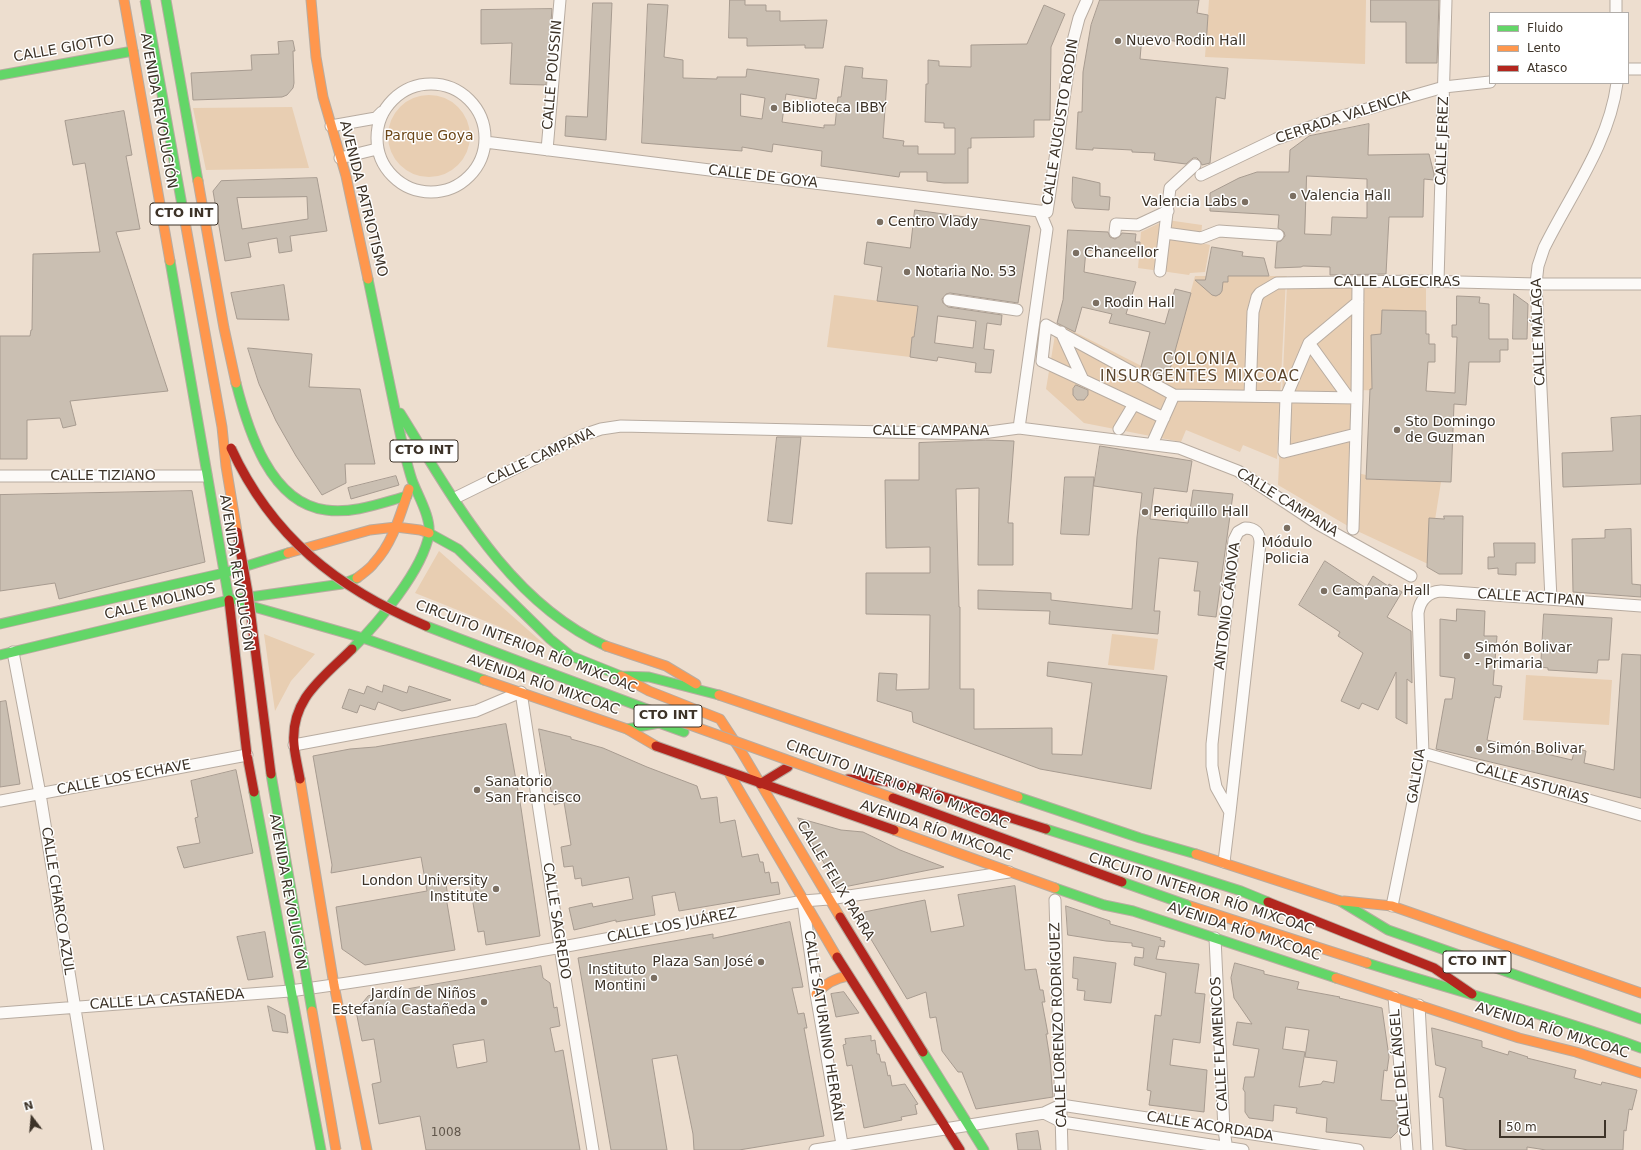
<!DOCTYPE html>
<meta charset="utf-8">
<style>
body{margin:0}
#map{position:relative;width:1641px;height:1150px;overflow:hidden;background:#eddecf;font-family:"DejaVu Sans",sans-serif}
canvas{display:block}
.legend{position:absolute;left:1489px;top:12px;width:140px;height:72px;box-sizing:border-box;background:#fff;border:1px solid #b1ada9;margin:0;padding:5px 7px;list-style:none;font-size:12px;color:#3d3328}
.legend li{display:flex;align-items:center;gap:8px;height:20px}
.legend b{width:20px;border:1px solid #b1ada9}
.north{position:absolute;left:12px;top:1098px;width:40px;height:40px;-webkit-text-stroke:3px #fff;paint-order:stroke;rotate:344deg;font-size:11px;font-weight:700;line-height:16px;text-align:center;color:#3d3328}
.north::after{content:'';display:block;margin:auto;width:14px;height:18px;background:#3d3328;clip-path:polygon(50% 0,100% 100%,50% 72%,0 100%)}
.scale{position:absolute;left:1499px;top:1120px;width:107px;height:18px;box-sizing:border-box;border:2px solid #3d3328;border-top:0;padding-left:5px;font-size:12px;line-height:14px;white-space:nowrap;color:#3d3328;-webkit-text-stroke:3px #fff;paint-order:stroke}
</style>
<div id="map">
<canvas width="1641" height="1150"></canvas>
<ul class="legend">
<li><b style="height:5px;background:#63d668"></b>Fluido</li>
<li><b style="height:5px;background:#ff974d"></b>Lento</li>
<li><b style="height:5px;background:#b3261e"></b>Atasco</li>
</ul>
<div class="north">N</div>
<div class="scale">50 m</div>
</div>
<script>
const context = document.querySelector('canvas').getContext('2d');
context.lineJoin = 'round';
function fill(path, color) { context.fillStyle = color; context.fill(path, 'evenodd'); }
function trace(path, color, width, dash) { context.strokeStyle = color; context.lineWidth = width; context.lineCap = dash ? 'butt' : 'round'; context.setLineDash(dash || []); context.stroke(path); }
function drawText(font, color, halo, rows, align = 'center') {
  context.font = font + ' "DejaVu Sans",sans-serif'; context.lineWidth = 3; context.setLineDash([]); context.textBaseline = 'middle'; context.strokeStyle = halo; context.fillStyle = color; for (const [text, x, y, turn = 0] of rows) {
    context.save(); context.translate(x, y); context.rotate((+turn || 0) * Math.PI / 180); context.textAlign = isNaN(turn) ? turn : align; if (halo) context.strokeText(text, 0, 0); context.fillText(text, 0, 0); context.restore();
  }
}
fill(new Path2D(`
 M1209,0H1366L1365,64L1205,57Z
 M388 136a41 41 0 1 1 82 0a41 41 0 1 1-82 0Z
 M292,107L309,168L206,170L193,108Z
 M1166,220L1160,271L1138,268L1141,232Z
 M1167,220L1202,225L1201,237L1165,233Z
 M1165,234L1210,245L1205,272L1190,273L1189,275L1161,271Z
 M1195,276H1287L1286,278L1277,459L1243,445L1240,452L1186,430L1181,442L1084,423L1046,389L1057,323L1167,379Z
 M1426,283V331L1409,391L1356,390L1353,472L1366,475V479L1441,482L1428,564L1353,529L1278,485L1287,284Z
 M834,295L918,306L914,337H912L910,357L827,347Z
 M439,551L545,645L415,593Z
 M264,634L315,654L291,681L275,711Z
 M1112,634L1158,639L1154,670L1108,665Z
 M1526,675L1612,680L1609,725L1523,720Z`), '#e8ceb2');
const building = new Path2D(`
 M730,0H745V5H766V11H780V21L827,20L823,48H805V45L747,46V38H729Z
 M1100,0H1199L1197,13L1208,15L1206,46L1142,36L1140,59L1228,68L1225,99L1216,97L1210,163L1202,165L1200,161L1197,158H1193L1186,164L1154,160L1155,153L1132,152V150L1093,148V150L1076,149L1078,112H1082L1083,72L1091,25Z
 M1371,0H1439L1437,63H1406V22H1371Z
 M593,3H612L606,140L565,136L566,116L587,117Z
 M648,4L668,5L664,57L683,60V78L717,79V77H746L747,69L819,79L816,99L786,94L782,122L824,128V125H835L838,97H841L845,66L863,68L862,78L887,80L883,138L904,141L903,146H918V154H955V128H944V123L925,122L926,84H928V60L939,61V66L971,67V45L1027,44L1044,5L1065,14L1051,47L1050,120H1034V137L971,138V148H968V183H944L927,181V172H900L899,177L821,166L822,151L773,144L772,152L742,147V151L642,143ZM741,94L765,98L762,119L741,116Z
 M552,9L546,85L510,84L512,43L481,44V10Z
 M293,41L295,51H293L294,83L293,88L287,95L282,97L193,100L191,73L252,70L251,55L279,54L278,42Z
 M124,111L132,155L126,156L140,229L116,232L168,391L70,401L76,425L63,428L60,418L27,420V459H0V336H30L31,330H32L33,254L100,252L85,163L73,165L65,121Z
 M1369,124L1368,155L1429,154L1434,174V180L1424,179L1423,217H1389L1386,274L1330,275V267L1303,266L1301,267L1275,268L1277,242L1281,241L1285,236L1284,232L1278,228L1279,215L1210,211V193L1239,178L1257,172H1289L1290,150L1309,136ZM1307,176L1367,179V218L1332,217L1331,235L1305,234Z
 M1073,177L1100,183V196L1110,197L1109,210L1075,208L1072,201Z
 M317,178L327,231L290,236L292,251L279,253L277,238L248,243L251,257L225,261L213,191L221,181ZM307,197L308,219L242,229L237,198Z
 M915,210L1030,226L1018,303L950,293L946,294L942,299L943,303L948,307L1002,315L1001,325L987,323L984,349L994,350L991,373L975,372L976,363L938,357L937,361L910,357L912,337H914L918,306L877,301L882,267L864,264L867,242L910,248ZM938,316L976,321L973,348L935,343Z
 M1068,230L1108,232L1110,237L1115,239L1120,236L1122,233L1136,234L1135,242H1140L1139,255L1086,250L1084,272L1136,282L1126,314L1165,324L1175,289L1191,293L1167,380L1141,367L1150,332L1109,323L1112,314L1082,307L1075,332L1057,323L1063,300Z
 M1212,247L1243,252L1242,256L1264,258L1269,276H1228V282H1223L1222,291L1220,294L1216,296L1212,295L1195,280H1205Z
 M284,285L289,320L237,319L231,293Z
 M1514,294L1528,304L1527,339H1513Z
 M1457,296L1480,297L1479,303L1489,304V339H1508V350H1500V362H1469L1466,405L1454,404L1451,482L1366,479L1370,389H1372L1371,335L1381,334L1382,310L1426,311V334H1429V344H1435V362H1428L1426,391L1455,393L1457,337H1452V325H1456Z
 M248,348L312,354L309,387L360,389L375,464H345L346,483L322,495L296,456L276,421L259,384Z
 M1076,385L1088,390V395L1084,400H1077L1073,395V389Z
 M1641,416V484L1563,487L1562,453L1613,451L1611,418Z
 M777,437H801L792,524L768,521Z
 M986,440L1014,441L1008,523H1013V565H978L979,488L956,489L959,607H960V689H974V729L1052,728V754L1082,755L1092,683L1047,676L1048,662L1167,676L1151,789L1040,769L913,722L912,712L877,701L879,673L897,674L896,690L929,689L930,615L866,614V573H930V547L886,548L885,480H919V443Z
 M1100,446L1192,461L1187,492L1154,488L1150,519L1188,523L1193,490L1233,494L1216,617L1198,615L1200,591H1194L1198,562L1159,558L1154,611H1160L1158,634L1049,624L1050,611L978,609V590L1051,593V600L1132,609L1137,537L1142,493L1094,486Z
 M396,476L399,485L351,499L348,488Z
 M1065,477H1094L1089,535L1061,534Z
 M192,491L205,562L59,599L55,583L0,591V495Z
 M1444,516H1463L1462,574H1439L1427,567L1429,518L1444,519Z
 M1631,529L1632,584L1641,585V597L1573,592L1572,539L1605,538V530Z
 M1494,543H1535V563H1516V575L1498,574V568L1488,569V557H1494Z
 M1325,561L1366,588L1373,576L1388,586L1389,584L1402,592L1387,617L1411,631L1412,683L1407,679V724L1396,718V672L1378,710L1362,703L1359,709L1341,701L1363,653L1338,636L1340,632L1299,605Z
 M1457,609L1485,611L1484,636H1497L1493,685L1502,686L1500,698L1495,697L1487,740L1572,760L1575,748L1586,751L1584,763L1614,770L1622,654L1641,655V798L1436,749L1445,699H1452L1455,678L1440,676V619L1456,621Z
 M1544,614L1612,618L1609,660H1598L1597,673L1548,670V668L1541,667Z
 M384,685L407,693L409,686L451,700L402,711L378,702L375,710L360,705L357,713L342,708L349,689L364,694L367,686L382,692Z
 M6,701L20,784L0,787V702Z
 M506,724L521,808L540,936L486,945L484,931L478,932L469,880L446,884L448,897H446L455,950L365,965L342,949L336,907L427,891L421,857L331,873L332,865L313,756L350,749L375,747Z
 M539,729L571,737V739L603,748L647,767L697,786L701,799L717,797L720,823L735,820L742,857L758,854L760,862H763L765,873L769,872L771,883L778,882L780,894L679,911L675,892L652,896L655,915L616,922V920L574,930L569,908L592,903L593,907L633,899L629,877L582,886L581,878L575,879L573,866L564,867L561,847L571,845L564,802L554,805L549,781L548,782Z
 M236,770L253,853L184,868L177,847L200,843L195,818L198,817L191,781Z
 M798,818L841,830L863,832L900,850L944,867L839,888Z
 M1015,886L1025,970L1036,969L1040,990H1043L1045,1002H1042L1048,1034H1046L1050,1059L1053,1097L976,1109L962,1072H958L942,1051L936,1017L930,1018L926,992L907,999L860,921L864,912L925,900L931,932L964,926L958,895Z
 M1066,906L1110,921V924L1161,938L1160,940L1165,941L1164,947L1159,946L1156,959L1199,964L1195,993L1205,994L1200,1043L1173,1039L1170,1065L1207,1070L1204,1112L1149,1105L1151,1091L1147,1090L1155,1015L1161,1016L1166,973L1134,965L1135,957L1143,958L1144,948L1132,946V943L1106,941L1068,935Z
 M790,922L803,987L792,988L798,1014L804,1013L807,1028H804L824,1136L739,1150H694L693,1134L677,1055L652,1059L667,1150H611L578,958L713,934V938Z
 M265,932L273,977L248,980L237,937Z
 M1074,957L1116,963L1111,1003L1084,1000L1085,991L1077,990L1078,979L1073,978Z
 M1235,963L1264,971V974L1299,982L1297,989L1340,997L1339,998L1382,1008L1389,1057L1387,1071L1384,1070L1381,1100L1396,1101L1398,1131L1391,1138L1326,1132L1327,1118L1296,1113L1297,1108L1274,1105L1273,1121L1249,1118L1245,1112V1092L1243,1089L1245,1077H1254L1259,1049L1233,1045L1237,1022L1252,1024L1234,998L1231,978ZM1286,1027L1309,1030L1305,1057L1337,1061L1334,1083L1323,1081L1321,1084L1299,1087L1305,1052L1283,1049Z
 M541,966L543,978L550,983L554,1008L557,1007L560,1026L550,1028L555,1052L563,1050L580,1150H426L420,1116L379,1124L372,1084L381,1082L374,1039L362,1041L356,1011L368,996ZM484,1040L487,1062L457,1068L453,1045Z
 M844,992L859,1013L836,1017L831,994Z
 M268,1006L285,1015L288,1033L273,1031Z
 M1432,1028L1482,1041V1047L1508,1055L1509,1051L1528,1057L1527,1058L1576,1070L1574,1078L1601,1085L1602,1082L1637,1090L1632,1110L1629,1109L1626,1131L1624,1130L1623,1150H1546L1527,1147V1150H1468L1446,1146L1443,1098L1439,1097L1446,1068L1436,1065Z
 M871,1036V1041L875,1040L877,1054H879L881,1062H885L888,1076L890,1075L892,1086L905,1084L918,1104L915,1105L917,1114L901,1117L902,1120L864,1128L852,1065L847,1066L843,1045L846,1044L845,1039Z
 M1038,1131L1041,1150H1018L1016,1134Z`);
fill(building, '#cabfb2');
trace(building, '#a79b90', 1);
const street = new Path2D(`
 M1616,0V13
 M1628,69H1641
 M377 138a54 54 0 1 1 108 0a54 54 0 1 1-108 0Z
 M331,126L376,118L382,112
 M485,142L1047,212L1072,45L1079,18L1087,0
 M547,150L560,0
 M340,158L377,149
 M1201,175L1276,139L1339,117L1444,87L1490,82
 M1115,232L1116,224L1138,225L1168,211
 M1165,233L1201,238L1219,231L1278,235
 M1160,271L1170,188L1195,165
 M1438,281L1446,0
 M949,300L1017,310
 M1061,332L1083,380L1164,418
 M1309,343L1348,397
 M1083,380L1042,361L1046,325L1174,395L1357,398L1353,529
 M1250,396L1253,312L1257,297L1260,293L1277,283L1421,281L1536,284H1641
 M1357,398L1358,284
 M1019,428L1047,229L1040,212
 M1119,429L1134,404
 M1356,434L1284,452L1286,397L1309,343L1358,302
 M1152,444L1174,395
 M0,476H206
 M455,498L583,435L601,429L621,426L975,434L1019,428L1179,448L1238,471L1318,524L1411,576
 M1245,528C1255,528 1260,533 1260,543L1230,812L1216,787L1212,766V744L1234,540L1238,532Z
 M1551,599L1536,284L1538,266L1544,248C1570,195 1609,144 1617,83
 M13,652L40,794L98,1150
 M294,745L476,711L521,692L560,947L593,1150
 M1423,753L1641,815
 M0,801L247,755
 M1224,862L1230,812
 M1055,900L1062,1150
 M1392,906L1423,753L1418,613C1420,600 1427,592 1441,591L1641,606
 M804,908L816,994L843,1150
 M1215,938L1224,1130L1227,1150
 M1394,997L1407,1150
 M1419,1005L1427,1150
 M0,1013L290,991C462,968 633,934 803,901L829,899L1009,872
 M1044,1113L1062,1122L1243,1150
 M815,1150L1044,1113L1061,1105L1358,1150`);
const fast = new Path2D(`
 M166,0L198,181
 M0,75L133,51
 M170,261L229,600
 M236,383C248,430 270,503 326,510C353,514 381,503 407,496
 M400,413C454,499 508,602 606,646
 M429,533L458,549L550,639L571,656L621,676L649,677L719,695
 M240,603L363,638L484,680
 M0,624L224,573L288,553
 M352,649C378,623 423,570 429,534C431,517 418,496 412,480C403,452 398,423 392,395C384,356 376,318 368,279
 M0,655L229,600L342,584L357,578
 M627,729L659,723L684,732
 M254,792L321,1150
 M1018,797L1140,838L1196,854
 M1046,829L1241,891L1268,902
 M1055,888L1104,905L1133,911L1336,978
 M1340,901L1388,930L1641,1019
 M1367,963C1458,992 1551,1015 1641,1048
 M923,1052L984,1150`);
const slow = new Path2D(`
 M124,0L170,261
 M311,0L316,57L323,97L346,176L368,279
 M198,181L224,328L236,383
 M288,553L370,530L396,527L420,530L429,533
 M357,578C363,573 370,569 374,563C393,543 400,515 409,489
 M606,646L666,666L696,684
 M621,676L649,691L720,719L741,751L840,917
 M484,680L627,729L656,746
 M719,695L1018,797
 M729,773L837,957
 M300,779L334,985L367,1150
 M894,830L1055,888
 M1196,854L1340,901
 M1344,901L1392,906L1641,993
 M1187,905L1367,963
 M1336,978L1519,1038L1576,1052L1641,1073
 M816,994C825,984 834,978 848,976`);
const jam = new Path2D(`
 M229,600L247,755L254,792
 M656,746L894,830
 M300,779C298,768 295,756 294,745C290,699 323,678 352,649
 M848,779L884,781L916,788L1046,829
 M760,784L788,767
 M1268,902L1434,968L1472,994
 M840,917L923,1052
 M837,957L960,1150`);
trace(street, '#b8aca1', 13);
trace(fast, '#b8aca1', 11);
trace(slow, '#b8aca1', 11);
trace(jam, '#b8aca1', 11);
trace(street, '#fcfaf8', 11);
trace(fast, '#63d668', 9);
trace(slow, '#ff974d', 9);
trace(jam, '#b3261e', 9);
const fastBridge = new Path2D(`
 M145,0L184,216
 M426,626L534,667L679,721
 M271,774L312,1011
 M1122,882L1187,905`);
const slowBridge = new Path2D(`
 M184,216L222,427L226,466L237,532
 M679,721L893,798
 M312,1011L336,1150`);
const jamBridge = new Path2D(`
 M231,448C272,537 337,588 426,626
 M237,532L248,593L271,774
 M893,798L1122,882`);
trace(fastBridge, '#b8aca1', 11, []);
trace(slowBridge, '#b8aca1', 11, []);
trace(jamBridge, '#b8aca1', 11, []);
trace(fastBridge, '#63d668', 9);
trace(slowBridge, '#ff974d', 9);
trace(jamBridge, '#b3261e', 9);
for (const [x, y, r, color] of [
 [1118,41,4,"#7b6f62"],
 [774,108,4,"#7b6f62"],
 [1293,196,4,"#7b6f62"],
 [1245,202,4,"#7b6f62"],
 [880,222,4,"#7b6f62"],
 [1076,253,4,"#7b6f62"],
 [907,272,4,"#7b6f62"],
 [1096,303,4,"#7b6f62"],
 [1397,430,4,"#7b6f62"],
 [1145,512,4,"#7b6f62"],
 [1287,528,4,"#7b6f62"],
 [1324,591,4,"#7b6f62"],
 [1467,656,4,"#7b6f62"],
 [1479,749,4,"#7b6f62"],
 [477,790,4,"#7b6f62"],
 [496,889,4,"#7b6f62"],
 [761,962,4,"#7b6f62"],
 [654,978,4,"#7b6f62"],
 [484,1002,4,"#7b6f62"]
]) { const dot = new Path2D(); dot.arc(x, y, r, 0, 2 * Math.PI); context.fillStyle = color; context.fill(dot); trace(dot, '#fff', 1.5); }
drawText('12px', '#60564a', null, [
 ["1008",446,1133]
]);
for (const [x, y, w] of [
 [184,214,68],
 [424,451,68],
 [668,716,68],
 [1477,962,68]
]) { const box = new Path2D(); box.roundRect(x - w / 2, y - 11, w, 22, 3); context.fillStyle = '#fff'; context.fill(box); trace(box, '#3d3328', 1); }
drawText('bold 13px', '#3d3328', null, [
 ["CTO INT",184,214],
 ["CTO INT",424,451],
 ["CTO INT",668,716],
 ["CTO INT",1477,962]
]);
drawText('14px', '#3d3328', '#fff', [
 ["Nuevo Rodin Hall",1126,41],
 ["Biblioteca IBBY",782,108],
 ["Valencia Hall",1301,196],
 ["Valencia Labs",1237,202,"right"],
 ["Centro Vlady",888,222],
 ["Chancellor",1084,253],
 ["Notaria No. 53",915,272],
 ["Rodin Hall",1104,303],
 ["Sto Domingo",1405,422],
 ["de Guzman",1405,438],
 ["Periquillo Hall",1153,512],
 ["Módulo",1287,543,"center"],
 ["Policia",1287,559,"center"],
 ["Campana Hall",1332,591],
 ["Simón Bolivar",1475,648],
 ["- Primaria",1475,664],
 ["Simón Bolivar",1487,749],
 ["Sanatorio",485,782],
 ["San Francisco",485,798],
 ["London University",488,881,"right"],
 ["Institute",488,897,"right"],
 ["Plaza San José",753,962,"right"],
 ["Instituto",646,970,"right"],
 ["Montini",646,986,"right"],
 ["Jardín de Niños",476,994,"right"],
 ["Estefanía Castañeda",476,1010,"right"]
], 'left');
drawText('14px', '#3d3328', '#fff', [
 ["CALLE GIOTTO",64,49,-10],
 ["CALLE POUSSIN",553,75,-85],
 ["AVENIDA REVOLUCIÓN",158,111,80],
 ["CERRADA VALENCIA",1343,118,-18],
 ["CALLE AUGUSTO RODIN",1061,122,-81],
 ["CALLE JEREZ",1443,141,-88],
 ["CALLE DE GOYA",763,177,7],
 ["AVENIDA PATRIOTISMO",363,199,76],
 ["CALLE ALGECIRAS",1397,282],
 ["CALLE MÁLAGA",1539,332,-92],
 ["CALLE CAMPANA",931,431],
 ["CALLE CAMPANA",541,457,-25],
 ["CALLE TIZIANO",103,476],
 ["CALLE CAMPANA",1287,503,32],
 ["AVENIDA REVOLUCIÓN",236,573,81],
 ["CALLE ACTIPAN",1531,598,4],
 ["CALLE MOLINOS",160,602,-14],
 ["ANTONIO CÁNOVA",1228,606,-83],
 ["CIRCUITO INTERIOR RÍO MIXCOAC",526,647,21],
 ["AVENIDA RÍO MIXCOAC",543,685,19],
 ["GALICIA",1417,776,-81],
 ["CALLE LOS ECHAVE",124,778,-11],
 ["CALLE ASTURIAS",1532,784,16],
 ["CIRCUITO INTERIOR RÍO MIXCOAC",897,785,20],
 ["AVENIDA RÍO MIXCOAC",936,831,19],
 ["CALLE FELIX PARRA",835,881,59],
 ["AVENIDA REVOLUCIÓN",287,892,80],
 ["CIRCUITO INTERIOR RÍO MIXCOAC",1201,894,18],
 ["CALLE CHARCO AZUL",57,901,81],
 ["CALLE SAGREDO",556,921,81],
 ["CALLE LOS JUÁREZ",672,926,-11],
 ["AVENIDA RÍO MIXCOAC",1244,932,18],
 ["CALLE LA CASTAÑEDA",167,1000,-4],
 ["CALLE LORENZO RODRÍGUEZ",1059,1025,-92],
 ["CALLE SATURNINO HERRÁN",823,1026,81],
 ["AVENIDA RÍO MIXCOAC",1552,1031,17],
 ["CALLE FLAMENCOS",1220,1044,-93],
 ["CALLE DEL ÁNGEL",1401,1073,-95],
 ["CALLE ACORDADA",1210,1127,9]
]);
drawText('14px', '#6c4718', '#fff', [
 ["Parque Goya",429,136]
]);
context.letterSpacing = '1px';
drawText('15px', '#5b452c', '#fff', [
 ["COLONIA",1200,360],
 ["INSURGENTES MIXCOAC",1200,377]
]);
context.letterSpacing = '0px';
</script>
